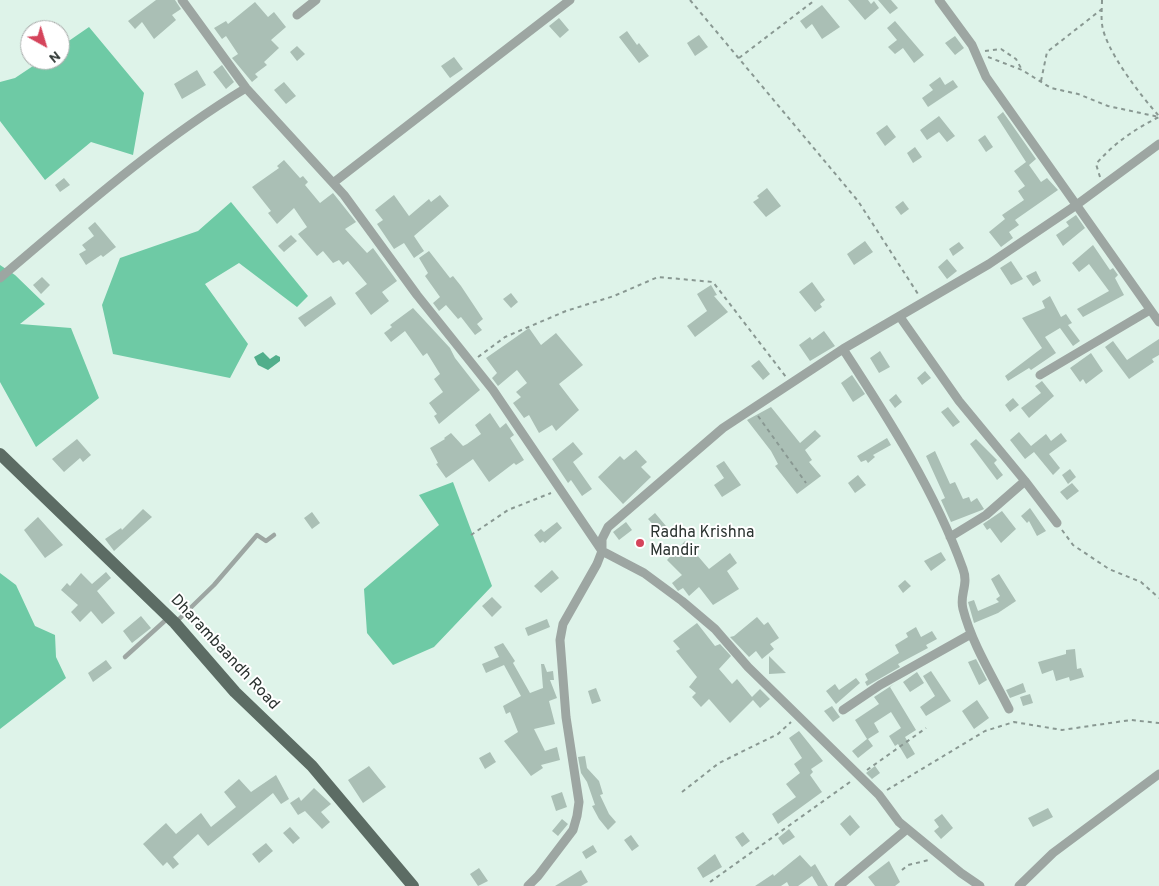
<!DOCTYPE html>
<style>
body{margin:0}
#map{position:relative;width:1159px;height:886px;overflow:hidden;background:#def3e9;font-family:Overpass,sans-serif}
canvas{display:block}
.north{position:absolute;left:20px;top:20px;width:50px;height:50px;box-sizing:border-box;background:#fff;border:1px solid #aaadac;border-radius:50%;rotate:141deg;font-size:14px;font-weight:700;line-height:20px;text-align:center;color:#2b3330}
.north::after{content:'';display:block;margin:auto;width:18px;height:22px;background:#d5445b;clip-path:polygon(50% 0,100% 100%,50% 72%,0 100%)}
</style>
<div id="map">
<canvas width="1159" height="886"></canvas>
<div class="north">N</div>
</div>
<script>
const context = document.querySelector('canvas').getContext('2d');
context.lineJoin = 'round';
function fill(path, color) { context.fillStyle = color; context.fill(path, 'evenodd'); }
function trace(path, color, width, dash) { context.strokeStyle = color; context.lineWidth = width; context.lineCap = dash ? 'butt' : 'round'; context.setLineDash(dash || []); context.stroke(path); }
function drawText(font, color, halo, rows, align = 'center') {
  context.font = font + ' Overpass,sans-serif'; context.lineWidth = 4; context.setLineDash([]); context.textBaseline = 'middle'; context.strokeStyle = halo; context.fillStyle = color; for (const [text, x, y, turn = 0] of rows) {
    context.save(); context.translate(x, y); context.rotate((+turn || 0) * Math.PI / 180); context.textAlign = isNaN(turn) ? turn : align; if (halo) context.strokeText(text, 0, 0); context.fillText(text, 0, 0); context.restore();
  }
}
fill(new Path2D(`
 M89,27L144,93L133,155L91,142L45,180L0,121V82L15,78L42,60H60V47Z
 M231,202L308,296L297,307L239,263L205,284L248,344L230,378L113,354L102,305L120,258L198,231Z
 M0,265L15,275L45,304L20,324L71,328L99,398L36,447L0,382Z
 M453,482L492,586L434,647L393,665L367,633L364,589L439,525L419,495Z
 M0,573L16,585L35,626L55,635L56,657L66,678L0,729Z`), '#6ecaa5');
fill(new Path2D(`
 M263,352L270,359L276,355L280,357V361L268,370L258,365L254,357Z`), '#51ae8b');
fill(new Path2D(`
 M156,0H175L181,9L172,15L176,20L154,39L142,22L135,29L128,21Z
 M848,0H868L871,4L874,1L879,8L865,20Z
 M878,0H891L898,8L890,14Z
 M255,2L268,17L274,12L286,27L271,40L279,48L264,62L267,65L255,74L258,77L252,82L232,58L238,54L226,36L222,39L214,28L226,21L228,24Z
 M822,5L840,27L822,39L812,24L806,29L800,21Z
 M559,18L569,30L560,38L549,26Z
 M895,21L924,55L914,63L903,48L895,54L888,47L897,40L887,28Z
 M627,31L637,45L639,43L649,56L639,63L619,37Z
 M699,35L708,47L695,56L687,43Z
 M955,36L964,48L955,55L945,43Z
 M297,46L305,54L297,61L290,52Z
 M454,57L463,69L450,78L441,66Z
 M222,65L234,82L226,89L213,72Z
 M197,70L206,85L182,99L174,84Z
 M940,77L945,85L953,80L958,87L928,107L922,98L933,90L929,85Z
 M284,82L296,96L286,104L274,90Z
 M1003,112L1036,159L1029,165L1041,182L1047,178L1058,190L1015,220L1019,225L1009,232L1013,238L1001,247L989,232L1005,219L1002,215L1024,200L1018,191L1025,186L1014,171L1026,162L997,117Z
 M939,116L955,136L947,142L939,132L927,140L920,130Z
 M887,125L896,137L885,146L876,133Z
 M985,135L993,147L986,152L978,140Z
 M915,147L922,157L913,163L907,153Z
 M284,160L300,178L303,176L308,182L305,185L320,203L333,193L356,222L345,229L367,253L373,248L397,281L382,292L389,301L371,315L355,293L367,284L348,261L343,265L339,260L333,263L323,251L317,256L298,234L307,227L294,208L277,224L268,213L271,211L252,187L279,168L277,166Z
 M64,178L70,185L60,192L55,185Z
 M767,188L781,206L766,217L753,202L759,198L757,196Z
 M394,195L409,216L429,199L431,202L440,195L449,206L414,236L424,251L414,258L404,243L394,249L377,224L383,220L375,210Z
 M903,201L909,209L901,215L895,207Z
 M1076,215L1085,228L1063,246L1056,235L1069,226L1066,222Z
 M95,222L116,247L103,257L101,255L86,265L79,254L86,250L82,245L94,236L88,228Z
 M291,235L297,241L284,252L278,246Z
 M865,241L873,252L854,265L847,254Z
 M959,242L964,248L953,256L949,249Z
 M1093,245L1110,270L1113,268L1118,275L1115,278L1124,295L1083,317L1077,309L1109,291L1089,264L1079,272L1072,263Z
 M429,251L450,278L453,276L461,286L483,319L477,324L482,330L475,335L461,317L458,319L446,305L439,311L433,303L440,297L425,276L428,273L419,258Z
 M947,259L957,271L947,279L938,267Z
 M1011,261L1023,279L1011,285L1000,268Z
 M1036,271L1041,281L1033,286L1026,276Z
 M42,277L50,285L41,294L33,285Z
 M812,282L825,300L820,304L822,307L815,312L799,292Z
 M711,285L717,295L714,296L728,312L695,337L687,326L707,311L697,294Z
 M511,293L518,302L511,308L503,299Z
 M331,296L336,304L305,327L298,318Z
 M1050,296L1061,317L1066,314L1072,323L1068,325L1080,341L1073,346L1060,328L1045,337L1056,353L1031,370L1029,368L1008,381L1005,376L1042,348L1022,318L1045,308L1042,301Z
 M413,308L450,348L455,358L480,390L439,424L434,416L437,414L429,403L443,392L434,379L440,374L427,353L423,356L405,331L391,342L384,333L392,327L390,325Z
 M529,328L541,345L556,333L583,365L559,384L579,410L556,431L552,425L539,433L529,415L524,418L513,403L521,397L516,392L527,383L517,370L498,386L492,378L497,373L486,358Z
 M824,331L835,346L810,361L799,345L810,337L812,340Z
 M1159,339V355L1152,359L1154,362L1129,379L1105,347L1113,341L1127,360Z
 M880,351L890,367L879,373L870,358Z
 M1091,353L1103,371L1086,384L1083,379L1080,382L1070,368Z
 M759,360L770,374L763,380L751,366Z
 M925,371L931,378L922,385L917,378Z
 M852,375L865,394L853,402L841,383Z
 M1042,381L1054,396L1029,418L1021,408L1041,393L1035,386Z
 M896,394L902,402L895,408L889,400Z
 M1013,398L1019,405L1010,412L1005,405Z
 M771,407L800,443L815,430L821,436L805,450L812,460L809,462L821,476L797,494L775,466L778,464L771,451L747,420Z
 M948,407L960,422L953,427L941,412Z
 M490,413L500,428L506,423L514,435L510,438L524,460L516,465L514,463L489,482L473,459L446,478L436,464L438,463L430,448L445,439L444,438L451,433L463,446L467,444L481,434L475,425Z
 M1019,432L1031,446L1046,434L1051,441L1061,433L1067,441L1049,454L1060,468L1053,475L1034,452L1025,459L1010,440Z
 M887,438L891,445L873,455L875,457L868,463L866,460L861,462L857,456Z
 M77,439L91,455L83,462L80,458L64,472L52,459Z
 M976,439L997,460L994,463L1003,475L997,480L970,444Z
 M573,442L583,454L573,462L592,489L582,496L571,480L568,483L552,459Z
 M636,450L647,462L641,467L651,477L623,504L598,477L620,456L624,460Z
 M935,451L950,484L955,482L963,499L969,497L971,502L977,498L984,509L982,510L951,522L941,500L945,498L941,489L926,456Z
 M724,461L741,485L722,497L714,485L724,478L716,466Z
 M1070,469L1076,477L1068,484L1062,475Z
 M858,475L866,485L855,493L848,483Z
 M1072,483L1079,491L1067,500L1060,492Z
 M1030,508L1046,531L1037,536L1029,521L1027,523L1021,516Z
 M143,509L152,517L114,551L105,539L121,528L122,530Z
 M1002,511L1016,529L1001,543L990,528L987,530L983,524Z
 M312,512L320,523L312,529L304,518Z
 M655,513L666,526L660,532L648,519Z
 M38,517L63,545L45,558L24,530Z
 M557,522L562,528L545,543L543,541L540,543L534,535L541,529L544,532Z
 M626,522L632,530L619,540L613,532Z
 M685,541L709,569L730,553L737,563L727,571L739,589L713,605L699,587L689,596L683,588L678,591L672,583L682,575L667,560Z
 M941,552L946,560L931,571L924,561Z
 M552,570L559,578L541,593L534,586Z
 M106,572L111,578L97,591L115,613L102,624L91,611L80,622L71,612L78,605L61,590L67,583L70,586L81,573L92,584Z
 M999,574L1016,601L998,613L974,623L968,602L974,600L978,611L999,602L996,599L1000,596L991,579Z
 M905,580L911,586L903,593L898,586Z
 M492,597L502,607L492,617L482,606Z
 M141,616L151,628L132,643L123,631Z
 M757,617L764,625L768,622L779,638L770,644L774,649L762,659L756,651L749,657L730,637L734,636Z
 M547,619L550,627L528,636L525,628Z
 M697,623L715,646L720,644L731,656L719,669L732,684L737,679L752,697L760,689L770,699L760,708L753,700L730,723L709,699L701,707L692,697L696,693L689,687L697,677L676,651L680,649L673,641Z
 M916,627L921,637L932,631L937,639L926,645L928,648L898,664L900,667L867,686L865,682L868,680L865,674L899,653L895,645L908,637L906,633Z
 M503,643L515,661L513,663L530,693L543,688L541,664H544L547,672L553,671L554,680H550L557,698L549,701L555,724L534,729L545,751L557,747L560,760L541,765L543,768L531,776L504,741L518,732L510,712L506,714L503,706L521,696L504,665L486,673L482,664L499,657L494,647Z
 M1075,649L1077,669L1081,668L1084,677L1070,681L1069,677L1056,681L1053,670L1042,674L1038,662L1066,654V650Z
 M769,656L786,673L769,674Z
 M976,659L987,680L979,685L968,662Z
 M106,660L112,668L93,682L88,673Z
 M931,671L951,701L926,716L920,707L935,696L923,676Z
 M917,672L924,683L910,692L903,682Z
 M856,678L860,683L836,704L826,691L835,684L839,690Z
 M1023,683L1026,692L1010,698L1006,690Z
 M894,684L890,687L916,730L905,737L915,754L907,759L898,744L895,746L889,736L901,728L891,712L874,723L879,732L868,739L873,746L858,758L852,751L867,739L855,720L879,704L874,697Z
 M596,688L601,701L592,704L588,691Z
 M1030,694L1033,703L1023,706L1020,697Z
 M977,700L989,718L974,729L962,711Z
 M832,706L840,717L833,722L824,711Z
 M799,731L823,761L811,769L813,772L810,775L822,792L778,824L772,814L796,797L786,784L800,773L794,764L802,758L789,738Z
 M490,752L496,762L485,769L479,758Z
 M585,756L587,768L599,781L603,794L600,795L609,814L616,822L608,830L599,819L592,806L595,805L587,782L581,773L578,757Z
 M369,766L386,787L363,803L348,780Z
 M875,766L880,773L872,779L866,773Z
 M276,775L289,799L281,804L273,793L208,846L198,834L173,857L179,864L173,869L167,862L163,866L143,844L166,823L176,834L201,813L211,827L236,807L224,792L239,779L251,792Z
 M314,788L331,804L321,812L330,822L322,829L305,811L298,815L290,803L299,797L301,801Z
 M562,792L567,807L556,811L551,796Z
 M1048,808L1053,817L1033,827L1028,818Z
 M942,814L953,828L941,839L934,831L939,827L934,820Z
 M850,815L860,827L850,836L840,824Z
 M562,819L568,824L558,836L552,831Z
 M290,827L300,838L293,844L283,833Z
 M789,829L795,837L783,845L778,838Z
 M743,832L750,841L742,847L735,837Z
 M631,835L639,846L632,851L624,840Z
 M266,843L273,851L259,863L252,854Z
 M593,845L597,852L586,859L582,852Z
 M715,854L722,867L703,878L697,868Z
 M800,855L811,867L815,864L828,886H818L812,876L798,886H789L787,882L781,886H755L773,874L774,876Z
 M889,861L900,882L895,886H875L868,877Z
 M479,868L488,881L478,886L470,874Z
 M581,870L588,882L581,886H555Z`), '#aabfb5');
trace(new Path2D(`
 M690,0L858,201L918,294
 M1102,0C1102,8 1101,16 1102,24C1105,50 1141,96 1159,116
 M985,51L1001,49L1016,59L1022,70
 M988,57L1022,70L1051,88L1078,94L1108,106L1159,117
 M739,58L815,0
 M1041,81L1047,52L1102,9
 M1100,177L1096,164C1114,143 1135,129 1159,117
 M478,357L505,337L566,311L614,296L658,277L713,282L786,377
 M758,416L806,483
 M1062,530L1073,545L1109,569L1141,582L1159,598
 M471,535L508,510L551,493
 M867,770L926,728
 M887,790L985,731L1014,722L1062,730L1131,720L1159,723
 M682,792L719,763L778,734L791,722
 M902,870L908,865L929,860
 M710,882L850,782`), '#899892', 2, [4, 4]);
trace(new Path2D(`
 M176,622L214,585L257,535L266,541L274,535
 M125,657L168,618`), '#9da6a2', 4.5);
trace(new Path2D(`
 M182,0L246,88L344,195L417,295L493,390L602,551L644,573L682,601L715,629L748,667L879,795L899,822L961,873L980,886
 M939,0L972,45L986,77L1159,322
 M297,15L316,0
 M333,183L570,0
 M0,278C79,211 157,142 246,88
 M900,317L959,401L1025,481L1057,523
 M843,349C888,418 935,491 963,569C969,585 959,595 963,609C972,644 993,677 1009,709
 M1040,375L1150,310
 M950,537L986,515L1025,481
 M843,710L880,685L971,634
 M528,886L538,876L573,830L577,816L579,802L566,717L560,640L563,624L597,564L602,551V539L608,527L723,428L843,349L989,264L1075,206L1159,144
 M839,886L907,829
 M1019,886L1053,853L1159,774`), '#9da6a2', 9);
trace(new Path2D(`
 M0,454L175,623L235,692L312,766L413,886`), '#5c6c64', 12);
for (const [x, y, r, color] of [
 [640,543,5,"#d5445b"]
]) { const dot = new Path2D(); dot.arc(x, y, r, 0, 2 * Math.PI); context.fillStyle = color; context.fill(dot); trace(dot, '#fff', 2); }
drawText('16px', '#2b3330', '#fff', [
 ["Radha Krishna",650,534],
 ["Mandir",650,552]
], 'left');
drawText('16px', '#2b3330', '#fff', [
 ["Dharambaandh Road",224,653,47]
]);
</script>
